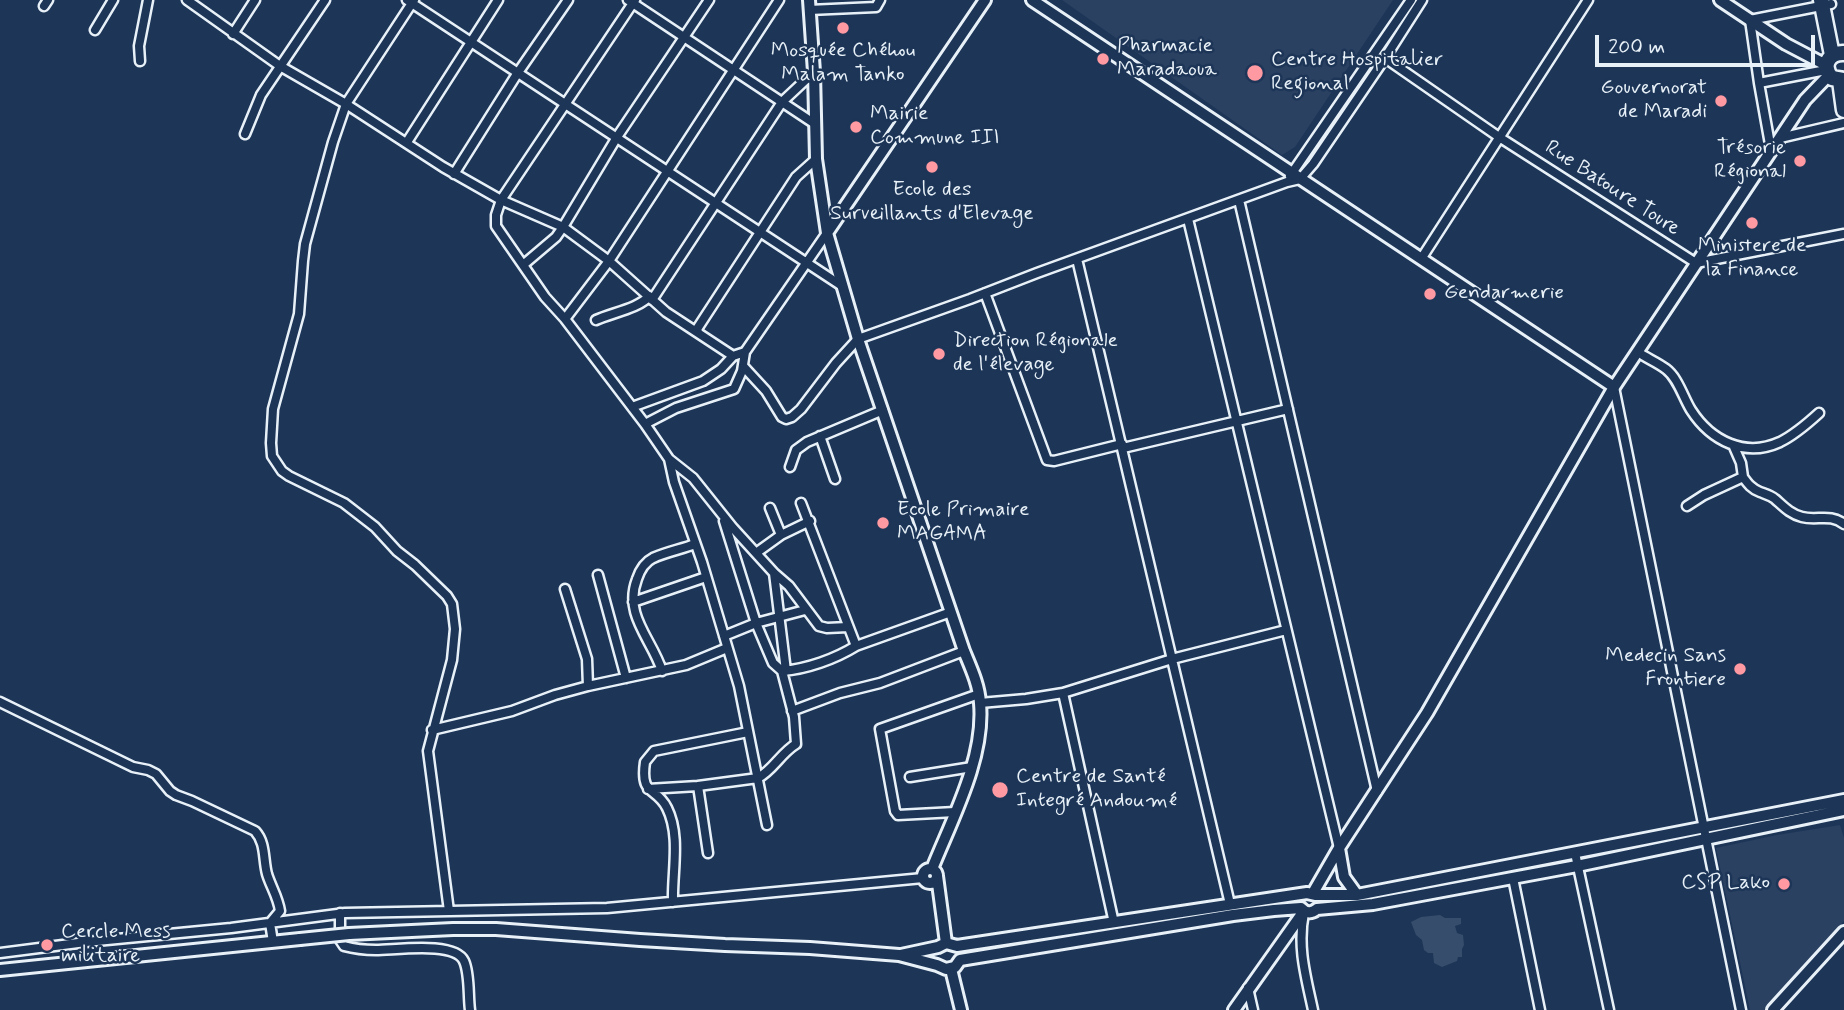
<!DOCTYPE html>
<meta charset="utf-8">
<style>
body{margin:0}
#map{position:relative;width:1844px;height:1010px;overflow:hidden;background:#1d3557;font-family:Mynerve,sans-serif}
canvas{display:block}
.scale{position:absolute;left:1595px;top:35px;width:220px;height:32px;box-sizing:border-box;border:4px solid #e8f1f8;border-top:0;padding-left:9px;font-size:21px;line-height:24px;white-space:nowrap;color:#e8f1f8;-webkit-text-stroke:5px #1d3557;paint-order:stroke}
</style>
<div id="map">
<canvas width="1844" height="1010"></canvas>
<div class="scale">200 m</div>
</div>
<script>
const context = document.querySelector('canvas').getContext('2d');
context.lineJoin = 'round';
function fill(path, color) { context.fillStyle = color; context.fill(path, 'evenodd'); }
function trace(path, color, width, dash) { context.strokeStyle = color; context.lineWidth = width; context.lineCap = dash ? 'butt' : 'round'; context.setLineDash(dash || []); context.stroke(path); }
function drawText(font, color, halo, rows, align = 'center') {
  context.font = font + ' Mynerve,sans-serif'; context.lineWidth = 5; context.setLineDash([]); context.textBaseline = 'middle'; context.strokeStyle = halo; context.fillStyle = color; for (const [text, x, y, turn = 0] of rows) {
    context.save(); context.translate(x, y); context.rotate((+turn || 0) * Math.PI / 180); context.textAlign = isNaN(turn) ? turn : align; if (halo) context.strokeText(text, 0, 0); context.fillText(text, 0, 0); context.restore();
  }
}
fill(new Path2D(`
 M1062,0H1393L1295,147L1282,155Z
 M1840,825L1844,838V921L1765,1010H1750L1716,848L1777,835Z`), '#2a4162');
fill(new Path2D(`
 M1440,915L1445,918H1461V924L1455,926L1457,933L1463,935L1464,945L1462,949V957H1458L1457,961L1442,967L1434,963L1433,953H1428L1424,950L1422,940L1416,935L1411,922L1421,917Z`), '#374d6c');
const street = new Path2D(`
 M187,0L280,66L346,104L443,167L501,200L563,227L556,237L523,265
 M407,0L842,286
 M414,0L346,104L333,142L305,244L303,261L299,314L273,409L271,443L272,456L282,471L289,476L344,503L375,527L397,551L415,565L447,596L452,604L455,629L452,660L428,751L449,911
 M628,0L815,124
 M635,0L501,200L496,215V226L545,297L565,319L645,424L669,459L674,482L702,562L739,686L767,825
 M709,0L617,137L563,227L609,261L666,312L733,356
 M44,6L48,0
 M809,10L876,7L880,0
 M95,30L113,0
 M233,34L255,0
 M1385,58L1499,137L1696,263L1844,234
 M140,61L139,46L148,0
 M1759,83L1826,70
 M245,134L261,95L325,0
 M1780,138L1844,123
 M407,142L498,0
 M1771,150L1759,83L1750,20L1831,4
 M454,174L517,74L568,0
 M1290,176L1411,0
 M1239,200L1377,791
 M1188,219L1339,848
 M1077,259L1230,904
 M1421,259L1588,0
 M985,293L1047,460L1054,461L1122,444
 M652,300L782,102L814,72
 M565,319L609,261L779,0
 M596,320C611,313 640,308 649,296
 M698,332L697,329L796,177L816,159
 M745,352L827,233
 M1638,352C1646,358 1657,362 1666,369C1678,378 1683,397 1691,410C1711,441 1745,458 1780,442C1794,435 1807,424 1819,413
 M743,366L766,391L782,417L786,419L792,417L801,409L836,363L858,339L970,299L1037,273L1287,182L1300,179L1313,164L1385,58L1422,0
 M1614,387L1741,1010
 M632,407L703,381L721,369L733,356L745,352L742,371L734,389L676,408L645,424
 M820,436L835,479
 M1123,448L1288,409
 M669,459L693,478L733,528L774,573L789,586L819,626L827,628L848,627
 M790,467L796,450L807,442L883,410
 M1743,477C1748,484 1752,489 1760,492C1765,494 1770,495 1775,499C1783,506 1790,514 1802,517C1817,521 1830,513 1844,524
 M801,503L856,646
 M1687,506L1704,495L1743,477L1741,463L1734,447
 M770,508L781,535
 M724,521L756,623L805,610
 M756,553L781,535L810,521
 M774,573L786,671
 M598,575L626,678
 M565,589L587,659L588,686
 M633,602L706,577
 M662,671C652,639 623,615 637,579C640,570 645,562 653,558C666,552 682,549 695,544
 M782,671C807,669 835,659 856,646L951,612
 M1063,693L1114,923
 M0,702L133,767L148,770L156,774L170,791L176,795L192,801L255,831C266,843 263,859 267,874C271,887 278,897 280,911L270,923L273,942
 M980,703L1026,699L1063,693L1172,659L1286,630
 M792,711L840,693L880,683L964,651
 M432,730L512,711L555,695L588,686L686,665L727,648
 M910,777L972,767
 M698,786L708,853
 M648,789L698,786L758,778C773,770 781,753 796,744L794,717L782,671L773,663L756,623L724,636
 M955,812L898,815L895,811L880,729L979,694
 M1575,853L1609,1010
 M1513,878L1540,1010
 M673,902C672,872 681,836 667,808C656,786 640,797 645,762L654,751L748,732
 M340,913V940L344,946C355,949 365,950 376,950C396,950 455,941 464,961C470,974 468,996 470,1010
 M1304,913C1297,947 1306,977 1313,1010
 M0,953L86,942L231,928L345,913L607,908L923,878
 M1248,988L1253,1010`);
const secondary = new Path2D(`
 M809,0L814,72L816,159L827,233L858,339L964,651C971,668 979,685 980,703C985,758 952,819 932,869
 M1032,0L1614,387
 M1720,0L1786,44L1826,65
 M827,233L985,0
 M1339,848L1344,877L1357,895
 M923 876a7 7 0 1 1 14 0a7 7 0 1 1-14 0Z
 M937,876L946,943
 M1313,893L1339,848L1427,713L1614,387L1805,100L1829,75
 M349,934L453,929H496L640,940L725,945L810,948L899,955L937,965L946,969L955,967L960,960L1233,915L1274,910L1301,908C1306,913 1311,914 1317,909L1373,904L1577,866L1844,810
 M901,955L938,947L946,943L957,946L1307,893L1316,895H1357L1844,800
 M951,969L961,1010
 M0,970L300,939
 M1234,1010L1304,911
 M1773,1010L1844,932`);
const highway = new Path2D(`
 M1821,0L1832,55
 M1844,53C1828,52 1821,67 1832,78L1844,80
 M1840,81L1844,110`);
trace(street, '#e8f1f8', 13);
trace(secondary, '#e8f1f8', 16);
trace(highway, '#e8f1f8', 19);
trace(street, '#1d3557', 8);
trace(secondary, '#1d3557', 10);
trace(highway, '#1d3557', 14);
const secondaryBridge = new Path2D(`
 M300,939L349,934`);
trace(secondaryBridge, '#e8f1f8', 16, []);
trace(secondaryBridge, '#1d3557', 10);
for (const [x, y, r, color] of [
 [843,28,7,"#ff9aa2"],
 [1103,59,7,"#ff9aa2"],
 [1255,73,9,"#ff9aa2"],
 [1721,101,7,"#ff9aa2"],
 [856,127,7,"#ff9aa2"],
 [1800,161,7,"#ff9aa2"],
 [932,167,7,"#ff9aa2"],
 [1752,223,7,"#ff9aa2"],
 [1430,294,7,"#ff9aa2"],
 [939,354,7,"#ff9aa2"],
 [883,523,7,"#ff9aa2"],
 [1740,669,7,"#ff9aa2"],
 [1000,790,9,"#ff9aa2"],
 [1784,884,7,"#ff9aa2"],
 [47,945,7,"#ff9aa2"]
]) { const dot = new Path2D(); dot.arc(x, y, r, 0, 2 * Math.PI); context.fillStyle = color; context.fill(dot); trace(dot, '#1d3557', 2.5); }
drawText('21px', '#e8f1f8', '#1d3557', [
 ["Pharmacie",1117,47],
 ["Maradaoua",1117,71],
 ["Mosquée Chéhou",843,52,"center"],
 ["Malam Tanko",843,76,"center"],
 ["Centre Hospitalier",1271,61],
 ["Regional",1271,85],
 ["Gouvernorat",1707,89,"right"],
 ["de Maradi",1707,113,"right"],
 ["Mairie",870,115],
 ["Commune III",870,139],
 ["Trésorie",1786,149,"right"],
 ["Régional",1786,173,"right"],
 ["Ecole des",932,191,"center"],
 ["Surveillants d'Elevage",932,215,"center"],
 ["Ministere de",1752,247,"center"],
 ["la Finance",1752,271,"center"],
 ["Gendarmerie",1444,294],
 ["Direction Régionale",953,342],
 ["de l'élevage",953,366],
 ["Ecole Primaire",897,511],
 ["MAGAMA",897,535],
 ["Medecin Sans",1726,657,"right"],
 ["Frontiere",1726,681,"right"],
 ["Centre de Santé",1016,778],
 ["Integré Andoumé",1016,802],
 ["CSP Lako",1770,884,"right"],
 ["Cercle Mess",61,933],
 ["militaire",61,957]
], 'left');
drawText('21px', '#e8f1f8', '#1d3557', [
 ["Rue Batoure Toure",1612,189,33]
]);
</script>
